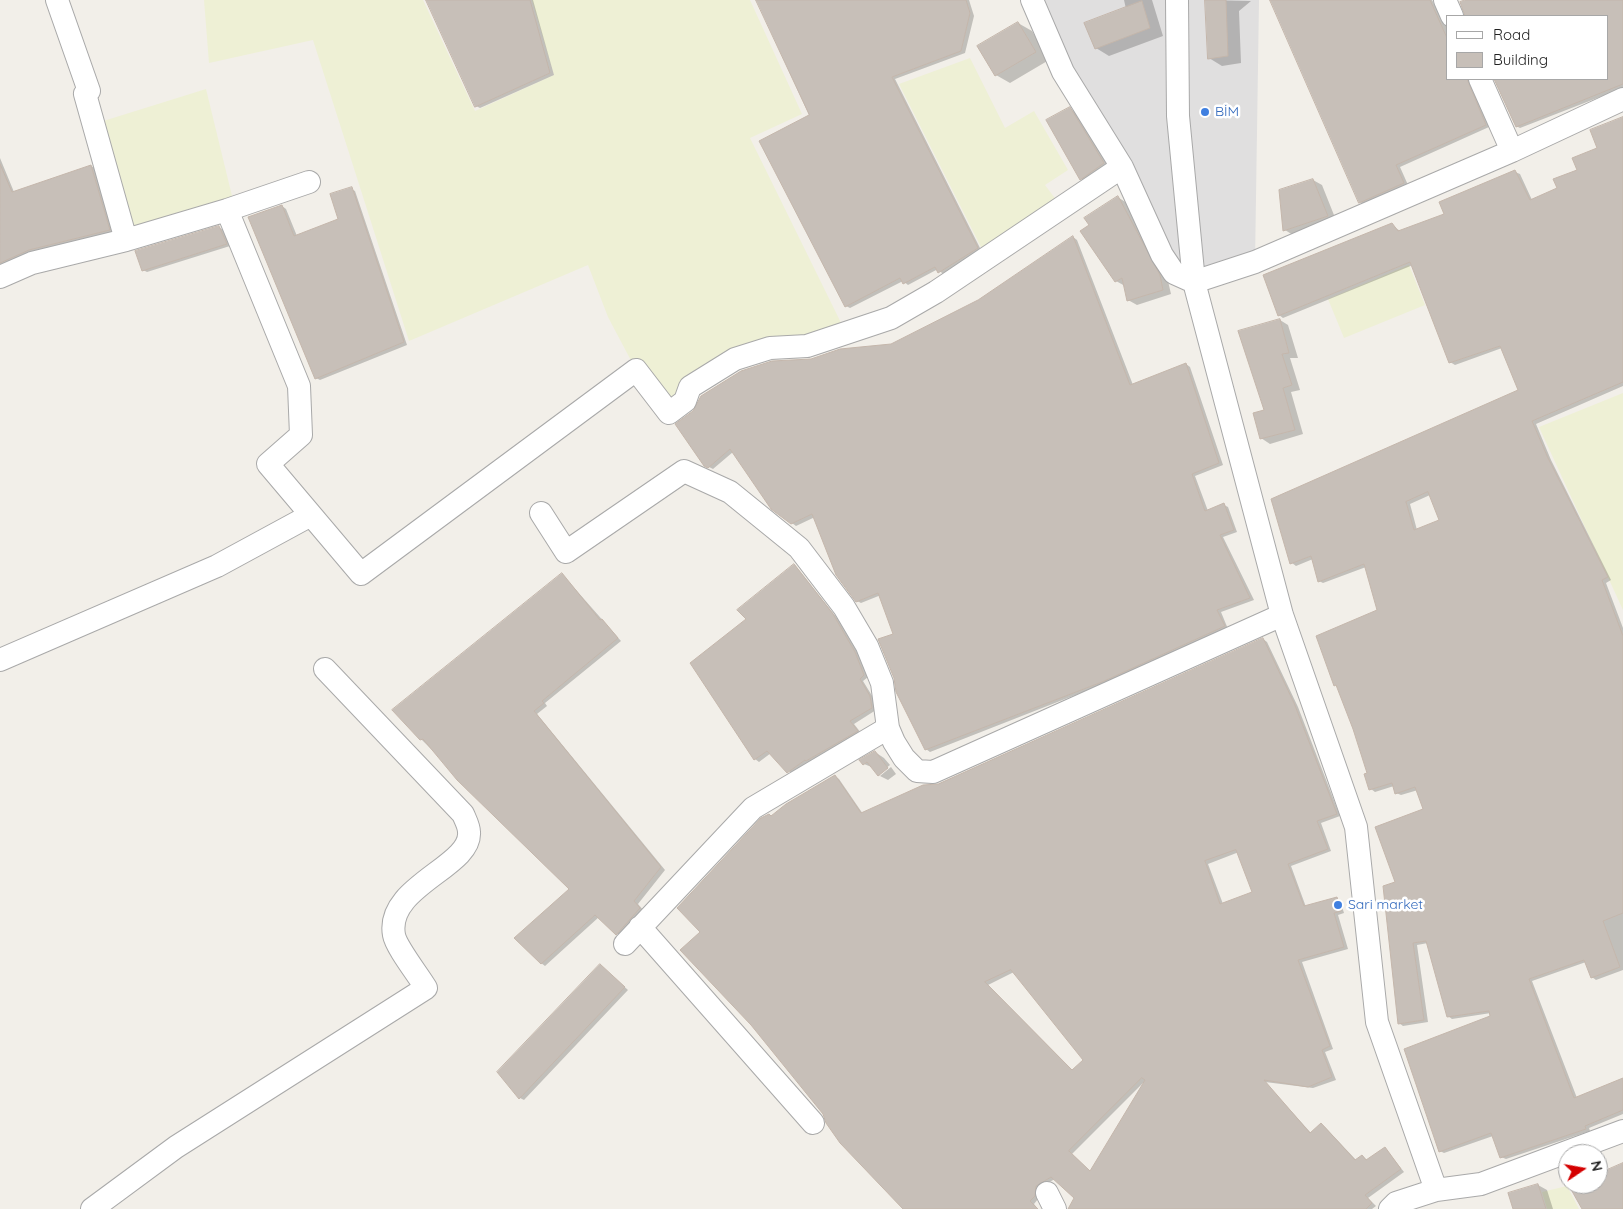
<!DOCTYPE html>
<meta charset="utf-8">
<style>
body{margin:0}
#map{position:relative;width:1623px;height:1209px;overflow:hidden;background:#f2efe9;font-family:Quicksand,sans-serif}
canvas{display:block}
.legend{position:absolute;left:1446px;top:15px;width:162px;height:65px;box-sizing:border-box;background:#fff;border:1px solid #a7a7a7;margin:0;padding:6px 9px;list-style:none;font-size:15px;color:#222}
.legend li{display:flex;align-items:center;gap:10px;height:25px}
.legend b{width:25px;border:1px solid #a7a7a7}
.north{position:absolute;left:1558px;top:1144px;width:50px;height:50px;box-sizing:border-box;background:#fff;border:1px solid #a7a7a7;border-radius:50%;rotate:78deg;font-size:14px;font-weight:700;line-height:20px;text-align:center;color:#222}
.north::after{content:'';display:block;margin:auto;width:18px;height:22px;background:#d40000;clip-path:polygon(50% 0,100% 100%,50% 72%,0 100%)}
</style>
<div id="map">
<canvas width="1623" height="1209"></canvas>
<ul class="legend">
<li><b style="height:6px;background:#fff"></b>Road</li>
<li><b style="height:14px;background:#c7bfb8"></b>Building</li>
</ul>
<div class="north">N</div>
</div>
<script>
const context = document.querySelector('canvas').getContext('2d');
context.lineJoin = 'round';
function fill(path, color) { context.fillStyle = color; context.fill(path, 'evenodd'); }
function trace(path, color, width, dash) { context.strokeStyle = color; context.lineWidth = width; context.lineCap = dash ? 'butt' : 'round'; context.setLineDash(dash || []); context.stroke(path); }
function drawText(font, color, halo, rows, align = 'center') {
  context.font = font + ' Quicksand,sans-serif'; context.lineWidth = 5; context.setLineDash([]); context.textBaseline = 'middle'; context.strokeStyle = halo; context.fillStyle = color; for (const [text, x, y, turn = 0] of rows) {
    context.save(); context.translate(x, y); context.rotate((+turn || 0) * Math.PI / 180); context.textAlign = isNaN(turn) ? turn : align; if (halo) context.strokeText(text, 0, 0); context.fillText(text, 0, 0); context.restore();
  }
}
fill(new Path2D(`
 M1032,0H1259L1255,262L1174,273Z`), '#e0dfdf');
fill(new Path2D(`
 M204,0H423L475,111L554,75L532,0H750L802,114L750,138L847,335L770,348L669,413L636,370L608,317L588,265L409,341L313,40L209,63Z
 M970,58L1005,128L1034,111L1068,170L1045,185L1057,201L984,253L899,84Z
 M206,89L233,200L129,233L97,123Z
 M1409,265L1425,305L1344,338L1328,299Z
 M1623,393V610L1539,427Z
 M1567,1186L1579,1209H1547L1542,1192Z`), '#eef0d5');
fill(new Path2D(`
 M428,0H533L554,75L480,108L476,106Z
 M758,0H969L974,16L965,53L895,79L981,250L943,274L938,269L908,285L903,281L850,308L846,306L811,115Z
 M1124,0H1152L1163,36L1109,56L1096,48L1126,9Z
 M1206,0L1251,1L1239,11L1241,63L1222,66L1209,58Z
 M1272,0H1432L1447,27V79H1472L1489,127L1400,167L1408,185L1364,204L1360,202Z
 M1469,0H1623V88L1520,128L1516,126L1496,79H1607V16H1466L1462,2Z
 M1018,23L1032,31L1049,60L1010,83L996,75Z
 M1070,109L1078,114L1112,168L1089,184L1081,179Z
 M1623,118V386L1536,424L1551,460L1611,580L1606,583L1623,628V970L1596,980L1592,977L1586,962L1532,981L1577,1098L1623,1079V1114L1589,1128L1590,1131L1506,1159L1501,1157L1493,1136L1444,1153L1440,1151L1492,1016L1491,1013L1452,1019L1448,1016L1428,943L1417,945L1428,1022L1403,1026L1399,1023L1397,883L1425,809L1418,790L1401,795L1396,793L1394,786L1375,792L1371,789L1368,774L1354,728L1338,687L1335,685L1379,611L1366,567L1323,583L1319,581L1313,559L1296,566L1292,563L1520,391L1502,348L1455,365L1450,362L1413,265L1283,318L1279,315L1392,225L1400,231L1446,214L1515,172L1520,174L1532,200L1558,189L1579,170ZM1430,495L1441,521L1417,530L1410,504Z
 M0,158L14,192L91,166L95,168L113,232L0,267Z
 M1313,180L1322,185L1336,220L1293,235L1285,230Z
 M351,189L355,191L407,345L320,380L316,378L282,206L286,209L297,236L339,220Z
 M1119,198L1127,203L1168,281L1171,294L1137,305L1128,300L1125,286L1116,281L1090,226Z
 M219,227L223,230L230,246L147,272L143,270Z
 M1073,237L1077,240L1133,385L1186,364L1190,367L1223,465L1195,476L1208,511L1224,505L1228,507L1237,532L1223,537L1254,600L1221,612L1228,629L1106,683L930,752L926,749L894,634L881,595L861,603L857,601L815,517L796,526L792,523L733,452L713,469L705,465L811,360L891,345L979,301Z
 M1280,320L1288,325L1298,358H1290L1300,390L1291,392L1303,434L1270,444L1261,438Z
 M795,565L837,618L859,655L868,677L863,681L874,699L876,710L854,724L861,733L792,774L771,753L759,762L755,759L747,619Z
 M562,574L621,641L545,703L547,706L537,714L665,870L638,904L644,911L620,936L599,917L545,966L541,963L571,889L421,739Z
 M1263,639L1267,642L1298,707L1340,816L1321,823L1331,851L1291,866L1306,907L1336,898L1340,900L1344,913L1338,915L1348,949L1302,962L1333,1049L1325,1052L1336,1080L1313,1088L1265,1082L1311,1133L1321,1124L1325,1127L1357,1161L1363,1156L1368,1161L1385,1148L1404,1172L1368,1198L1376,1206L1372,1209H1070L1075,1198L1055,1179L1040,1187L1038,1199L1034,1204L1038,1209H905L824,1114L701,933L772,817L835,776L839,779L863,814L939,785ZM1239,852L1254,892L1223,904L1208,864ZM1014,972L1085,1060L1073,1071L988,985ZM1144,1082V1083L1091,1172L1072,1154Z
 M875,752L884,758L890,765L880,773V776L874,768L864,764Z
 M891,767L896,774L888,780L880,776Z
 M600,965L628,990L524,1100L520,1098L499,1072Z
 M1538,1185L1547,1190L1553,1209H1514Z`), '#0003');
const building = new Path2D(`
 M426,0H530L550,73L475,107Z
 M756,0H966L970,13L961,51L892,77L978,248L938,273L935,267L903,284L900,278L845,307L759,141L809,115Z
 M1205,0H1226L1228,56L1208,59Z
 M1270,0H1430L1447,38V79H1467L1486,125L1396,165L1404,183L1359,203Z
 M1465,0H1623V84L1516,127L1494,79H1607V16H1465L1460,2Z
 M1142,1L1150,28L1095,49L1084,23Z
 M1018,22L1036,52L995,76L977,46Z
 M1070,107L1104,163L1080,180L1046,120Z
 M1623,117V382L1532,421L1547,456L1608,577L1602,580L1623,636V913L1603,921L1620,967L1591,978L1584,960L1529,979L1574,1098L1623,1078V1110L1585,1126L1586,1129L1500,1158L1491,1133L1439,1152L1404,1049L1490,1016L1489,1011L1447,1017L1426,941L1413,943L1424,1020L1398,1024L1383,886L1395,882L1375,827L1423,809L1415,787L1395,794L1392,783L1369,790L1364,774L1367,773L1353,729L1336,685L1334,686L1316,636L1377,610L1364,564L1318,582L1311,556L1290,564L1271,499L1518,390L1500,346L1449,363L1410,262L1278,316L1263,275L1392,223L1398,231L1444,214L1439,202L1515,170L1530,200L1557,188L1553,179L1577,170L1572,158L1597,148L1590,130ZM1428,492L1439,520L1414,530L1406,502Z
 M0,164L12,192L91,165L110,230L29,250L0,263Z
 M1313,179L1328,216L1283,231L1279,190Z
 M352,187L404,342L315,379L248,217L282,205L294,236L338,219L330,194Z
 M1118,196L1160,275L1163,290L1127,301L1122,278L1115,282L1080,231L1089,225L1084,218Z
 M219,226L227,244L142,271L135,251Z
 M1073,236L1130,385L1186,363L1219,463L1192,474L1205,511L1224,503L1234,530L1220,535L1250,598L1217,610L1225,626L1102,682L925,750L896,692L894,678L878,639L893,634L878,593L856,602L836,575L812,514L791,524L771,509L730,449L708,468L704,466L675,424L693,411L701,396L741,371L772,361L811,359L840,349L891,344L978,300Z
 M1280,319L1289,353L1282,354L1292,385L1283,388L1295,430L1260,439L1253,413L1264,410L1238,331Z
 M794,564L833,614L855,652L864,675L860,679L870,696L872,708L850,721L858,731L806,761L805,760L787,773L767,751L754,760L690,663L746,619L737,610Z
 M562,573L600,620L602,619L618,638L542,701L544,703L534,711L661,867L634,901L640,908L616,935L595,915L541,964L514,938L569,889L457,780L423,739L420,740L392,710Z
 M1263,638L1294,703L1337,814L1317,821L1328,849L1288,864L1304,906L1337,897L1341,911L1334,913L1344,947L1298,960L1330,1046L1322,1050L1332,1077L1308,1087L1264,1080L1310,1133L1321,1123L1355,1160L1362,1155L1366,1160L1385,1147L1401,1169L1365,1195L1372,1203L1366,1209H1068L1074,1198L1051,1177L1036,1186L1035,1196L1030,1201L1038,1209H903L840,1143L826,1123L823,1114L751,1025L680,950L700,932L677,908L761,818L769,814L771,816L786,804L835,775L861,813L923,785L938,784ZM1236,850L1252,892L1220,904L1205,861ZM1011,970L1083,1060L1072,1070L985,982ZM1142,1078L1145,1080L1090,1171L1069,1151Z
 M875,751L888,768L878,776L867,762L863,765L859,760Z
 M600,964L625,987L519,1099L497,1072Z
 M1623,1163V1209H1582L1568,1184H1598V1174Z
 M1538,1184L1546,1209H1513L1508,1193Z`);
fill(building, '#c7bfb8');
trace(building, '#c4b6ab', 1);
const minor = new Path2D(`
 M57,0L89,91L85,94L126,240
 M1032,0L1063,72L1122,167L1162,255L1174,273L1194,282L1255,262L1512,151L1623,99
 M1177,0L1178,116L1194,282L1282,615L1356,827L1377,1022L1436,1190
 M1445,0L1452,16
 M1480,79L1512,151
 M227,210L299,386L301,435L268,464L361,574L636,370L669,413L685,401L690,387L735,359L770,348L807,346L891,318L936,292L1122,167
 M0,277L32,263L126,240L227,210L309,182
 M541,513L566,552L684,471L730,492L799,548L844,607L867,646L882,683L888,728L894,742L904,758L917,771L933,772L1282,615
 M0,660L217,566L311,515
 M640,927L813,1123
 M625,944L753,808L888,728
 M1047,1193L1055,1209
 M92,1209L176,1147L426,988C419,976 396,947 394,935C385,886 472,867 469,832C469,826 465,819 463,814L325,669
 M1390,1209L1396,1203L1436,1190L1481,1184L1623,1131`);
trace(minor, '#a9a9a9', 24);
trace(minor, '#fff', 22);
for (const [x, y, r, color] of [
 [1205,112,5,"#3f7fe0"],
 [1338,905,5,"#3f7fe0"]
]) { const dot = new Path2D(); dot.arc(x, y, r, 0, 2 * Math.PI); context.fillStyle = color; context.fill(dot); trace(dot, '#fff', 2); }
drawText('14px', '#366cbe', '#fff', [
 ["BİM",1215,112],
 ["Sari market",1348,905]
], 'left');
</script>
